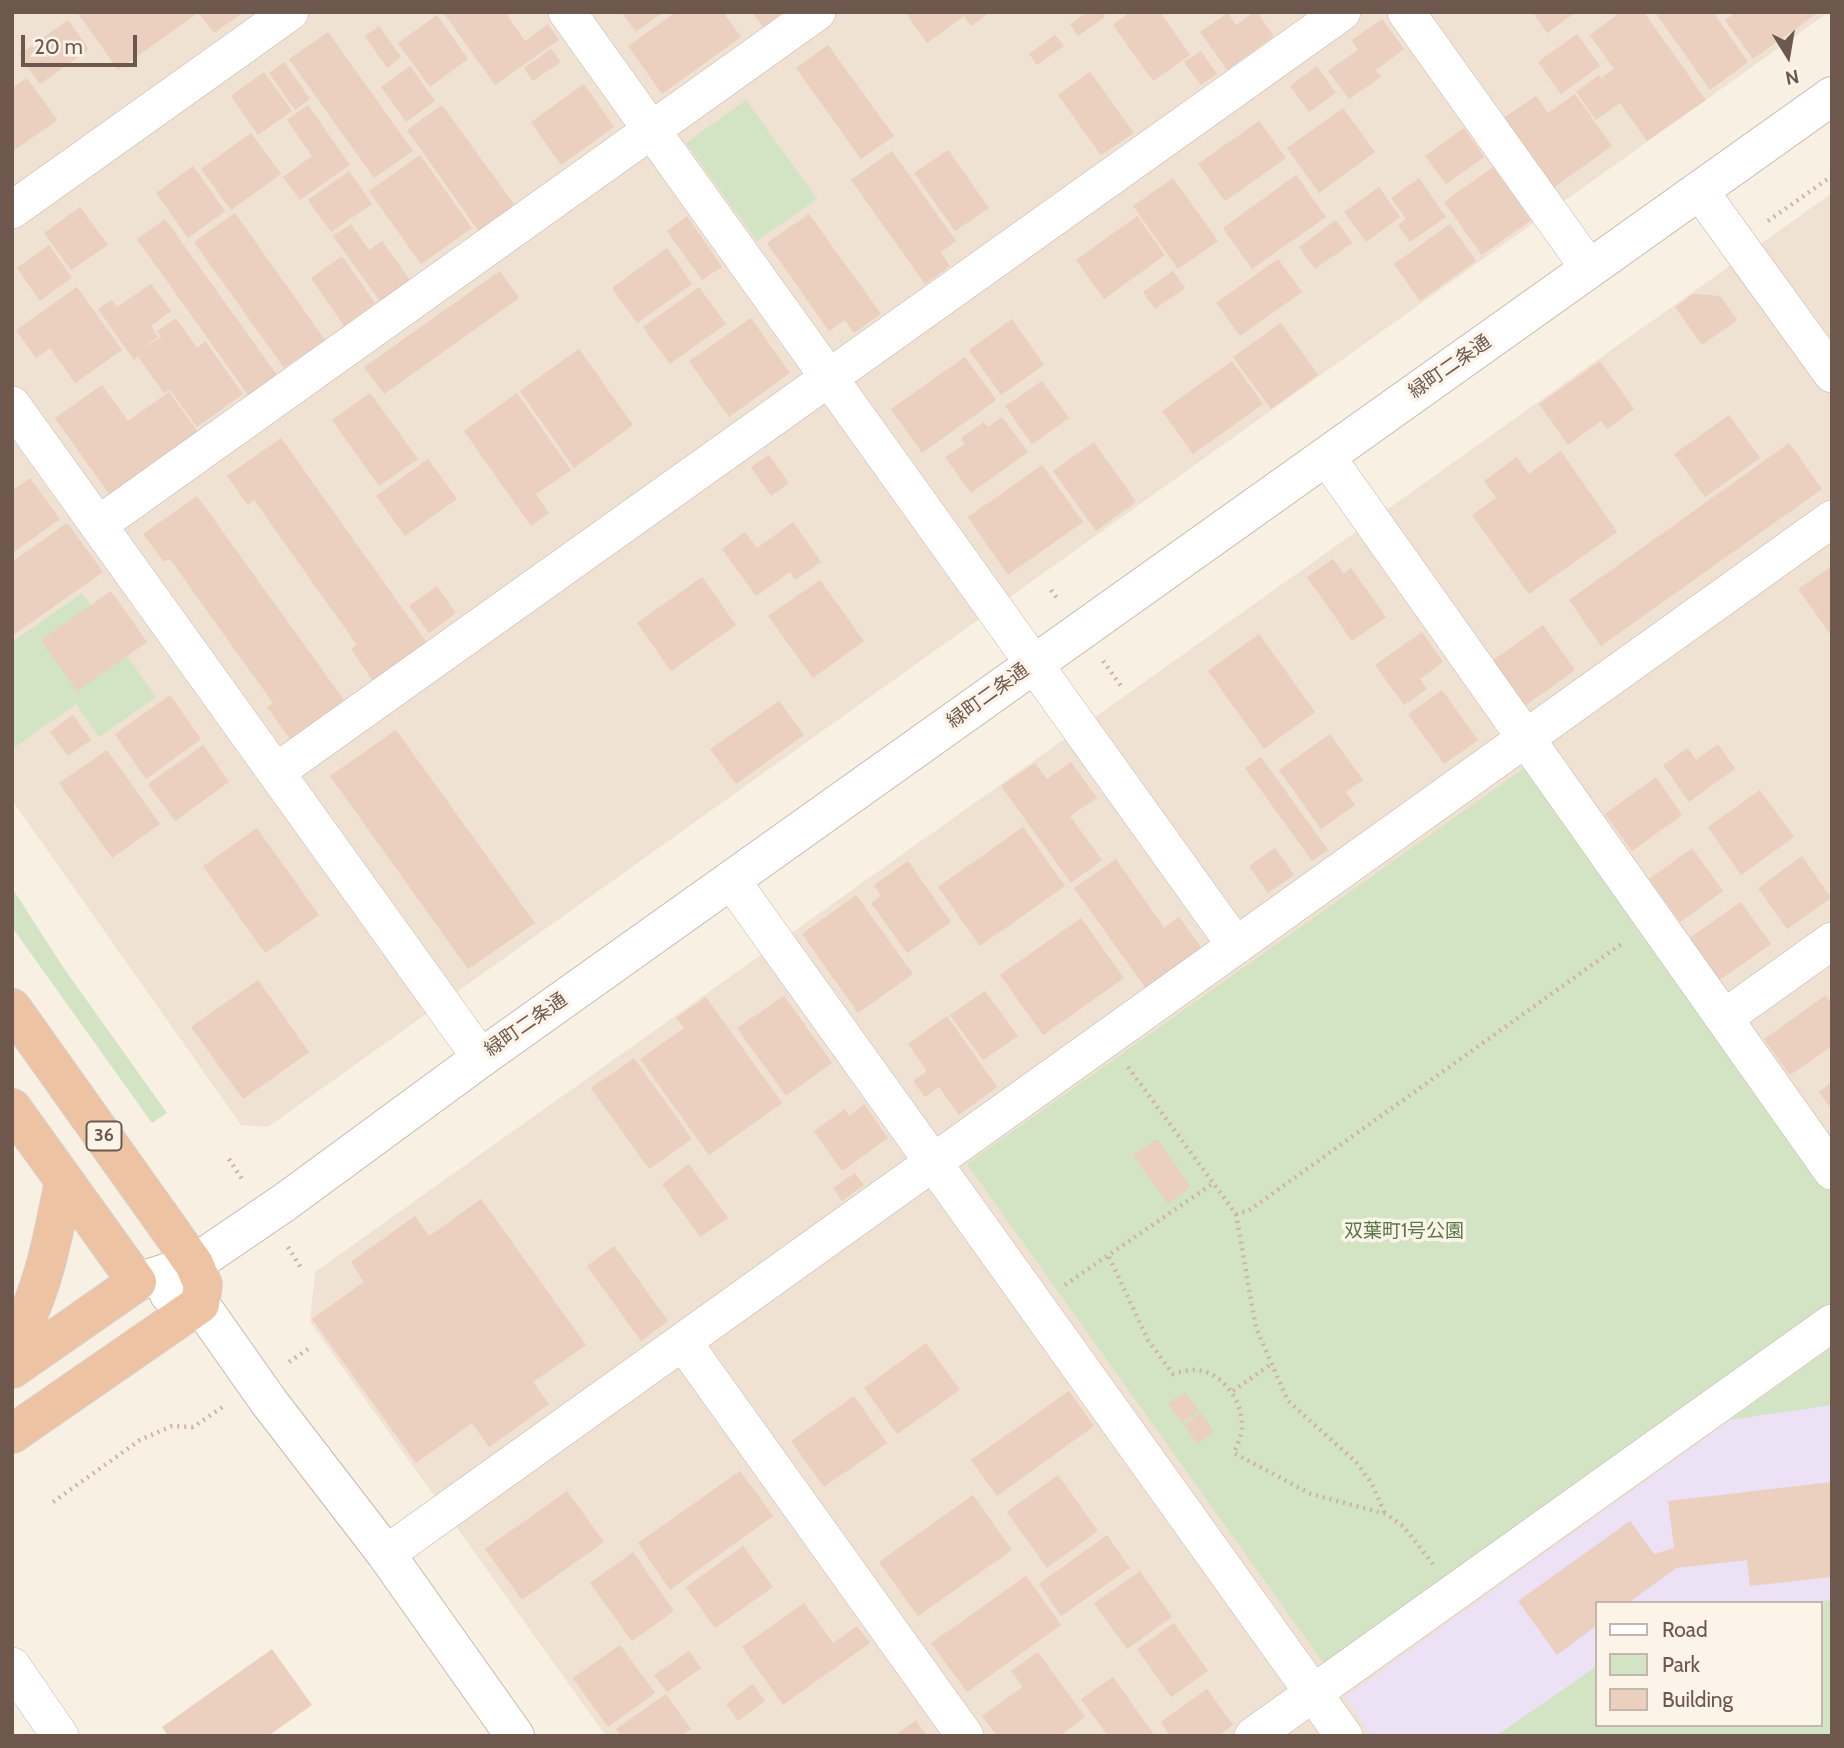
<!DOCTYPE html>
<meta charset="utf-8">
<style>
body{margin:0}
#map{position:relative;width:1844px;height:1748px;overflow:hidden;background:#f9f0e4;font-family:Cabin,sans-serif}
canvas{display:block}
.frame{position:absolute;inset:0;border:14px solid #6e584d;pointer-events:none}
.legend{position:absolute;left:1595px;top:1601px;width:228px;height:126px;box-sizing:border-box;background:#fcf4e9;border:2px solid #c3b6ab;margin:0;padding:9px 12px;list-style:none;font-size:21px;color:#6e584d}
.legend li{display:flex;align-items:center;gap:14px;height:35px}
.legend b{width:35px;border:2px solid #c3b6ab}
.north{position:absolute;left:1753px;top:21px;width:70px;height:70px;-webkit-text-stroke:5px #fcf4e9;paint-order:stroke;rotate:169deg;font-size:19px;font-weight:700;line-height:28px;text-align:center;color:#6e584d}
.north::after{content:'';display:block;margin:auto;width:24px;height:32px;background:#6e584d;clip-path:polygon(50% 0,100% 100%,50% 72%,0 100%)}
.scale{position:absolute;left:21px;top:35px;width:116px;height:32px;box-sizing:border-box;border:4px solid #6e584d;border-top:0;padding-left:9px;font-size:21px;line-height:24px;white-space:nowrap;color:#6e584d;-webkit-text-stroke:5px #fcf4e9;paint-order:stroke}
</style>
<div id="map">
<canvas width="1844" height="1748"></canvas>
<div class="frame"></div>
<ul class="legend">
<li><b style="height:9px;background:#fff"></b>Road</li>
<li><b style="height:19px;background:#d2e4c4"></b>Park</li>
<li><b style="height:19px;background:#ebcfbf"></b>Building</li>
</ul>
<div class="north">N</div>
<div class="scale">20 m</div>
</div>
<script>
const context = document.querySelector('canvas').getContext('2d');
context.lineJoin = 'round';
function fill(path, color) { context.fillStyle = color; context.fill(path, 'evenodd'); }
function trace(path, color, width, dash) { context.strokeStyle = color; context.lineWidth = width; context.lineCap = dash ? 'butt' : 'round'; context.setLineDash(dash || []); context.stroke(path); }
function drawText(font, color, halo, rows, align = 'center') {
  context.font = font + ' Cabin,"Noto Sans JP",sans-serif'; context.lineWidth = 7; context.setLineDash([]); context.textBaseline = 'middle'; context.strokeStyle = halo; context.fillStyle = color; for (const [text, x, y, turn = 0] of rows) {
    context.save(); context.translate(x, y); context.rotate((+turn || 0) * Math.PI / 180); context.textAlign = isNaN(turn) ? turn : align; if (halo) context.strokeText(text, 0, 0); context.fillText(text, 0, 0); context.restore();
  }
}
fill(new Path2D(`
 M12,12H1829L268,1127L241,1125L12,800Z
 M1832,193V1736H606L310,1322L315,1272ZM1597,1603H1821V1725H1597Z`), '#efe2d3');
fill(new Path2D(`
 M1832,1347V1736H1372L1345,1697ZM1597,1603H1821V1725H1597Z`), '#ede1f5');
fill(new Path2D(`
 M746,100L817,199L757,241L686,143Z
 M82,593L156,697L99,737L76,704L12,749V642Z
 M1530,764L1832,1187V1305L1325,1665L967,1164Z
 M12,888L63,967L167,1113L152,1123L12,927Z
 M1832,1347V1405L1730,1420Z
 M1832,1600V1736H1496L1597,1666V1725H1821V1603H1804Z`), '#d2e4c4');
fill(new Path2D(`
 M77,12H192L195,15L118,70Z
 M198,12H244L214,33Z
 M443,12H505L525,41L548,24L559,40L495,85Z
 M621,12H663L636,32Z
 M676,12H723L741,37L662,94L628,46Z
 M752,12H783L763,27Z
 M905,12H990L971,26L964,16L927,43Z
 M1087,12H1102L1105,17L1078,36L1070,24Z
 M1130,12H1160L1190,55L1153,81L1113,25Z
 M1254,12H1257L1274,36L1227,70L1200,32L1228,13L1236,25Z
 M1533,12H1576L1547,33Z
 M1621,12H1644L1706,100L1647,141L1620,103L1596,120L1576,92L1599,75L1607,84L1602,77L1614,69L1590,35Z
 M1655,12H1719L1715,15L1748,62L1710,90Z
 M1737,12H1819L1753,59L1725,20Z
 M437,15L468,59L430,87L398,43Z
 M1382,19L1404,49L1376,70L1381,77L1349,99L1328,71L1358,50L1352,40Z
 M68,20L89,49L40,84L19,55Z
 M379,26L401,57L387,68L365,36Z
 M328,32L413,151L374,178L289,59Z
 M1577,34L1600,66L1561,94L1538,62Z
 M1055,35L1064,46L1037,65L1029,54Z
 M828,45L894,136L861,159L796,68Z
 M551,49L561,62L533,81L524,68Z
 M1201,51L1217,74L1201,85L1184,62Z
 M284,62L310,99L295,110L269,73Z
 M410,66L435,101L406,122L381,87Z
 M1317,66L1336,93L1309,112L1290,86Z
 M264,72L292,111L258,135L231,96Z
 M1090,72L1134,133L1101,155L1058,95Z
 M27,78L57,120L12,152V88Z
 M584,84L614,127L561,165L531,122Z
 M1575,94L1612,146L1549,191L1499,121L1536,96L1548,113Z
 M308,105L350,165L300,200L283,177L312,156L287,120Z
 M442,105L516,207L480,233L407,130Z
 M1343,108L1375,152L1319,193L1287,148Z
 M1259,121L1286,158L1225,201L1198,164Z
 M1464,128L1484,157L1446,184L1425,156Z
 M251,133L281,174L231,210L201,169Z
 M948,150L989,208L955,231L914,173Z
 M892,151L956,241L941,252L950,266L925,284L851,180Z
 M420,155L472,228L421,264L369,191Z
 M193,166L225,211L188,238L156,193Z
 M1493,167L1531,220L1482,255L1444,202Z
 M349,171L372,204L331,232L308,200Z
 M1296,175L1326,217L1252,269L1223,228Z
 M1173,178L1218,241L1178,269L1133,206Z
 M1419,178L1446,217L1410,242L1398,225L1406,219L1391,198Z
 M1379,187L1400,217L1366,242L1344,212Z
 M80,207L108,245L71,270L44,233Z
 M235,213L325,340L284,368L194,242Z
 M809,214L881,314L854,333L845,320L829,331L767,243Z
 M687,216L722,267L702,280L667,231Z
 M1137,216L1165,255L1104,299L1076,260Z
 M165,219L277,375L248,395L137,239Z
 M1336,220L1352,243L1315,269L1299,247Z
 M351,224L369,250L382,241L410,280L380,301L333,236Z
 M1450,224L1476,261L1420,301L1394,264Z
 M49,245L72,278L40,301L17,268Z
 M667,248L692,284L637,323L612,288Z
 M342,256L375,303L344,326L311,278Z
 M1278,259L1302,292L1240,336L1216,303Z
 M500,271L519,298L384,394L364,367Z
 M1173,271L1185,288L1155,309L1143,292Z
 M151,284L171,311L151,326L158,337L141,350L161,337L157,331L176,318L197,348L205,341L243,394L197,427L170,390L164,393L139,358L145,353L134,360L98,309L112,300L117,307Z
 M77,287L122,350L75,383L50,348L36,358L16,330Z
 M699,287L726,324L670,364L643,327Z
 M1693,294L1720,296L1737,320L1702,345L1675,307Z
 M751,318L790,373L729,417L689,361Z
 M1012,319L1044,365L1001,395L969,350Z
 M1281,323L1318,375L1271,409L1233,357Z
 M579,349L633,425L574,468L520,391Z
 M965,357L996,400L922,453L891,409Z
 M1232,361L1263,404L1193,454L1162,411Z
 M1600,361L1634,409L1607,429L1601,421L1568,445L1539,404Z
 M1042,381L1069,418L1032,444L1005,406Z
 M102,385L128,421L169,392L198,432L109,494L55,418Z
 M370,393L418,459L379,486L332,420Z
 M517,393L571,470L536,494L549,513L531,526L464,431Z
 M1729,415L1760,458L1705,497L1674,454Z
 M1002,417L1028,452L971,493L945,457L965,444L961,438L984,422L988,427Z
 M281,438L427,643L373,681L351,649L357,645L254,500L248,505L227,476Z
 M1094,442L1136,502L1096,531L1053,471Z
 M1789,443L1822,489L1601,646L1569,600Z
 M1561,451L1617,532L1529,594L1472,515L1496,498L1484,481L1517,457L1529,474Z
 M769,455L789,483L771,496L751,467Z
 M428,459L457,499L405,536L376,496Z
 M1042,465L1083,522L1008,575L968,517Z
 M30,478L60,519L12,553V491Z
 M197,496L344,700L290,739L267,707L273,703L170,559L164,562L143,534Z
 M793,522L821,562L795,580L790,572L756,596L722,549L745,532L757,548Z
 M67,523L103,572L12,636V562Z
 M1333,559L1344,574L1351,568L1386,617L1352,641L1307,577Z
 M1832,566V633L1830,634L1798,589Z
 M702,577L736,625L671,671L637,623Z
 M820,580L864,641L813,678L768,616Z
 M437,586L456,613L429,633L409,606Z
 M111,591L147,642L77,691L41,640Z
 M1543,625L1575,670L1522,708L1489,663Z
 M1422,632L1443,662L1420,679L1427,689L1404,705L1375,665Z
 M1259,634L1315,712L1264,749L1208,671Z
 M1442,690L1478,740L1444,764L1408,714Z
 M170,695L201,739L146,779L115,734Z
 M779,701L804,735L736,784L710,749Z
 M73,715L91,740L68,756L50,732Z
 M396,730L535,923L468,969L330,776Z
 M1330,734L1363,780L1346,792L1355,805L1321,829L1279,770Z
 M1718,744L1735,769L1689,802L1663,765L1688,748L1696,760Z
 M203,745L229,782L175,821L148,784Z
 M107,750L160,824L112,858L59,783Z
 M1261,757L1328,850L1312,861L1245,768Z
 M1071,762L1097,798L1070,816L1102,860L1071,883L1001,786L1035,763L1047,779Z
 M1656,777L1682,815L1632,851L1605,814Z
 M1760,790L1794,837L1741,875L1708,827Z
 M1023,827L1065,886L980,946L938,887Z
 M257,828L319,915L265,953L203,866Z
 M1275,848L1294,875L1268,893L1249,866Z
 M1692,848L1723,891L1680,922L1649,879Z
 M1802,856L1831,898L1787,929L1758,888Z
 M1116,859L1164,928L1179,917L1203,950L1147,990L1074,888Z
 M908,861L951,922L907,953L871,903L881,896L874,885Z
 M856,895L913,974L858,1013L802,934Z
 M1741,902L1771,944L1718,981L1688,939Z
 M1081,918L1124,978L1043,1035L1000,975Z
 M258,980L309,1052L243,1099L191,1027Z
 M985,991L1018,1036L983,1060L950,1015Z
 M1826,995L1832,1003V1046L1790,1075L1764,1039Z
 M784,996L832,1063L786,1096L737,1028Z
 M706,997L782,1103L709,1155L640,1059L684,1028L676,1018Z
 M947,1016L997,1087L959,1115L939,1087L925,1097L913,1081L927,1071L908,1044Z
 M634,1058L692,1139L649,1169L591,1088Z
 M1832,1082V1110L1819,1092Z
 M864,1104L888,1138L842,1171L814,1131L845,1109L849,1116Z
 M1157,1139L1191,1187L1168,1204L1133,1155Z
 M689,1164L728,1218L700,1237L662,1184Z
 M855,1173L864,1185L842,1201L833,1188Z
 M481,1199L586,1345L533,1382L549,1404L489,1447L472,1423L416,1463L312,1319L364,1282L351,1262L415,1216L429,1236Z
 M614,1246L668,1321L641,1341L587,1266Z
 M926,1343L960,1390L897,1434L864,1388Z
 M1069,1391L1094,1426L997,1496L971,1460Z
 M1185,1392L1199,1411L1182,1423L1168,1404Z
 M854,1396L887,1443L824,1487L791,1441Z
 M1201,1413L1214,1432L1197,1444L1184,1425Z
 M740,1471L773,1516L670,1590L638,1543Z
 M1058,1475L1098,1531L1047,1568L1007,1512Z
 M1832,1482V1577L1750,1586L1747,1560L1676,1568L1628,1603H1597V1625L1557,1655L1518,1601L1630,1521L1654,1554L1674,1548L1668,1501Z
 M567,1491L604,1542L522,1600L485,1549Z
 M973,1495L1012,1550L918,1616L879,1562Z
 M1107,1535L1130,1568L1061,1616L1039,1584Z
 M743,1546L773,1587L715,1628L686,1587Z
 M633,1552L674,1611L632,1641L590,1583Z
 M1140,1571L1172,1617L1127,1649L1094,1603Z
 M1026,1576L1061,1625L967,1692L931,1643Z
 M804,1603L833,1643L857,1626L870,1643L783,1705L742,1647Z
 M1174,1623L1208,1671L1171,1697L1137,1649Z
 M620,1645L655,1693L608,1727L573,1678Z
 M272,1649L312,1705L268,1736H168L162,1727Z
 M689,1651L701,1668L667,1692L654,1675Z
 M1038,1652L1085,1717L1059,1736H997L982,1716L1023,1687L1011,1671Z
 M1113,1677L1155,1736H1108L1081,1699Z
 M753,1684L765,1701L738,1721L726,1704Z
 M1207,1689L1233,1725L1218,1736H1170L1161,1722Z
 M666,1694L691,1729L681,1736H621L616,1729Z
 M916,1720L927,1736H894Z`), '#ebcfbf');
const minor = new Path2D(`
 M567,12L1236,946
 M1406,12L1589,268
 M1699,190L1832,374
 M12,210L290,12
 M12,405L481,1058
 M1326,456L1832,1171
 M98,525L817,12
 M276,772L1342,12
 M731,880L1344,1736
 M1724,1018L1832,941
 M683,1342L965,1736
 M386,1554L1832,519
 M12,1666L60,1736
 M1253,1736L1832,1323`);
const tertiary = new Path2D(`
 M137,1282L194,1264L285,1202L481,1058L1832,96
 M169,1294L200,1304L269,1402L386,1554L515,1736`);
const trunk = new Path2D(`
 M12,1008L194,1264L203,1285L200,1304L12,1434
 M12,1108L137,1282L12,1369
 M12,1347C42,1297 53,1238 64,1181`);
trace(minor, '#c8b8ac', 38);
trace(tertiary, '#c8b8ac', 40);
trace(trunk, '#d6d0cd', 40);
trace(new Path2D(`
 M1768,221L1832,176
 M1051,590L1059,601
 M1103,661L1121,686
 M1128,1067L1236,1214L1248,1211L1624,942
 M229,1159L244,1182
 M1236,1214L1256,1328L1288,1401L1356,1462L1372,1484L1385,1514
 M288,1247L301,1268
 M1109,1257L1148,1340L1173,1374C1180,1372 1188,1370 1195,1370C1222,1371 1243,1401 1242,1427C1242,1435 1237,1445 1234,1453L1311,1494L1386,1514L1403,1526L1433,1564
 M1065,1285L1212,1184
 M289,1362L311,1347
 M1233,1391L1271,1364
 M53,1502L140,1440L172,1426L193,1427L224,1406`), '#cfb3a3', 4.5, [2, 5]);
trace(minor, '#fff', 37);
trace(tertiary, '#fff', 38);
trace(trunk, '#edc3a3', 38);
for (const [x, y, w] of [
 [104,1136,35]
]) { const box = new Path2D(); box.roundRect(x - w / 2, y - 14.5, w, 29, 5); context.fillStyle = '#fcf4e9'; context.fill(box); trace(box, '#6e584d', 2); }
drawText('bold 18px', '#6e584d', null, [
 ["36",104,1136]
]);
drawText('19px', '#6e584d', '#fcf4e9', [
 ["緑町二条通",1450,367,-35],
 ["緑町二条通",988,696,-36],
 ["緑町二条通",526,1025,-35]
]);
drawText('19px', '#58784a', '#fcf4e9', [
 ["双葉町1号公園",1404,1231]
]);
</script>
